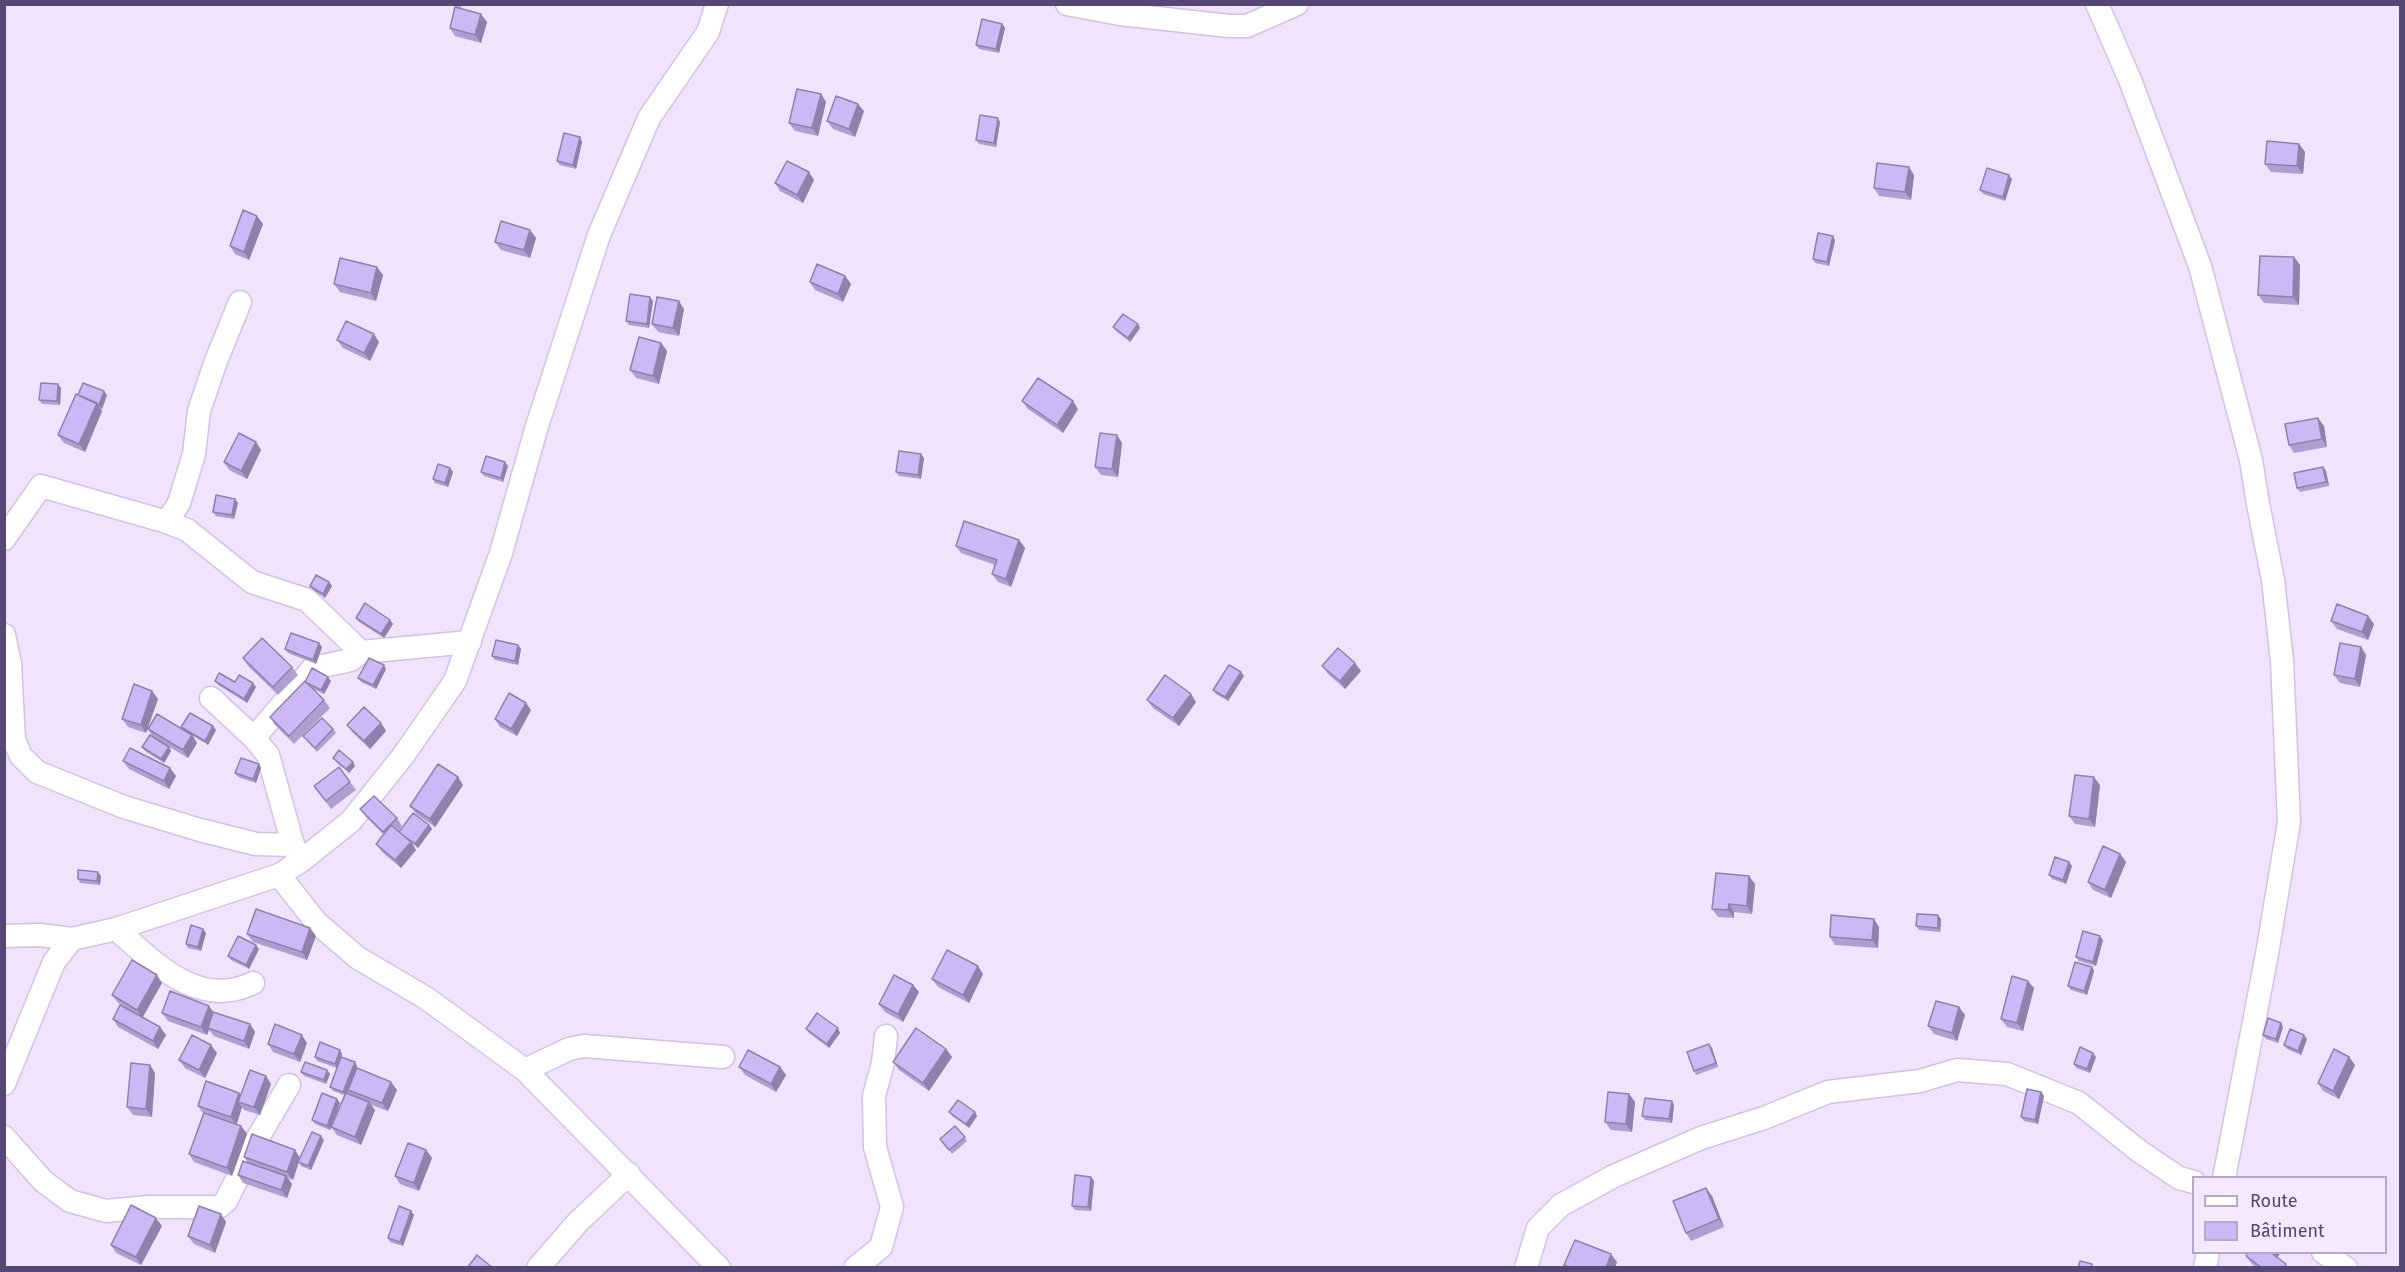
<!DOCTYPE html>
<meta charset="utf-8">
<style>
body{margin:0}
#map{position:relative;width:2405px;height:1272px;overflow:hidden;background:#f1e2fd;font-family:"Fira Sans",sans-serif}
canvas{display:block}
.frame{position:absolute;inset:0;border:6px solid #554776;pointer-events:none}
.legend{position:absolute;left:2192px;top:1176px;width:195px;height:78px;box-sizing:border-box;background:#f5e9ff;border:2px solid #b5a8c8;margin:0;padding:8px 10px;list-style:none;font-size:18px;color:#554776}
.legend li{display:flex;align-items:center;gap:12px;height:30px}
.legend b{width:30px;border:2px solid #b5a8c8}
</style>
<div id="map">
<canvas width="2405" height="1272"></canvas>
<div class="frame"></div>
<ul class="legend">
<li><b style="height:8px;background:#fff"></b>Route</li>
<li><b style="height:16px;background:#ccb8f4"></b>Bâtiment</li>
</ul>
</div>
<script>
const context = document.querySelector('canvas').getContext('2d');
context.lineJoin = 'round';
function trace(path, color, width, dash) { context.strokeStyle = color; context.lineWidth = width; context.lineCap = dash ? 'butt' : 'round'; context.setLineDash(dash || []); context.stroke(path); }
function fill(path, color) { context.fillStyle = color; context.fill(path, 'evenodd'); }
const street = new Path2D(`
 M1067,4L1120,14L1229,26H1247L1297,4
 M2097,4L2130,80L2200,266L2251,460L2258,504L2273,580L2282,661L2289,822L2267,954L2224,1178
 M167,522L179,503L194,454L199,411L216,361L240,302
 M4,539L41,486L167,522L187,530L252,582L307,600L361,652
 M4,635L10,664L14,740L21,756L37,772L124,807L200,830L256,844L293,845
 M211,698L254,738
 M299,857L293,845L268,755L254,738L313,668L351,660L361,652L470,642
 M279,875L316,922L358,958L426,998L525,1070L719,1268
 M116,929C154,962 198,1010 253,983
 M4,936L40,935L72,939
 M525,1070L569,1049L584,1046L723,1057
 M4,1084L54,962L72,939L116,929L279,875L301,861L351,821L403,756L455,681L501,553L537,426L599,235L649,118L708,32L717,4
 M4,1137L43,1181L70,1201L106,1211L149,1207H219L226,1201L256,1141L289,1085
 M2323,1252L2346,1268
 M538,1268L578,1222L629,1174
 M855,1268L881,1247L892,1207L875,1147L874,1096L883,1063L886,1036
 M1526,1268L1538,1228L1561,1205L1614,1176L1701,1138L1764,1118L1828,1092L1920,1081L1957,1070L2007,1074L2079,1103L2139,1151L2179,1178L2194,1182
 M2205,1268L2208,1252`);
trace(street, '#d1c2e7', 25);
trace(street, '#fff', 22);
fill(new Path2D(`
 M448,4H461V8Z
 M487,22L481,43L455,36L450,28Z
 M1002,24L1005,28L999,53L979,49L976,45Z
 M821,94L826,102L818,136L795,131L789,123Z
 M864,111L855,137L833,129L827,121Z
 M1000,122L996,147L979,144L976,140Z
 M580,137L582,142L576,169L560,165L557,161Z
 M2299,144L2305,152L2303,174L2271,172L2265,164Z
 M1914,175L1911,200L1879,196L1874,188Z
 M2012,179L2005,201L1983,194L1980,190Z
 M814,180L803,203L780,191L775,183Z
 M263,224L249,260L235,254L230,246Z
 M530,230L536,238L530,258L501,250L495,242Z
 M1835,240L1829,266L1815,263L1813,259Z
 M2294,257L2300,265L2299,305L2264,303L2258,295Z
 M383,275L376,301L340,292L334,284Z
 M845,276L851,284L843,302L815,290L810,282Z
 M653,301L649,328L629,325L626,321Z
 M684,309L679,336L658,332L652,324Z
 M1138,324L1140,328L1130,342L1116,331L1113,327Z
 M337,340L379,342L370,361L343,348Z
 M661,343L667,351L659,384L636,378L630,370Z
 M61,388L60,405L42,404L39,400Z
 M78,395H107L102,409L100,408L102,411L85,452L64,443L58,435Z
 M1022,401L1078,409L1063,433L1028,409Z
 M2324,426L2327,447L2294,453L2289,445Z
 M256,442L261,450L247,479L229,470L224,462Z
 M1122,443L1118,477L1101,475L1095,467Z
 M924,458L921,479L899,476L896,472Z
 M508,466L503,482L484,476L481,472Z
 M2323,467L2326,471L2329,486L2300,492L2297,488Z
 M453,472L448,487L435,483L433,479Z
 M235,499L238,503L234,519L216,516L213,512Z
 M1019,540L1025,548L1011,587L998,582L992,574L995,565L961,553L956,546Z
 M329,582L332,586L325,598L313,590L310,586Z
 M2368,616L2374,624L2368,640L2337,629L2331,621Z
 M356,618L390,620L393,624L384,638L359,622Z
 M518,645L521,649L518,665L495,660L492,656Z
 M322,647L316,664L288,653L285,649Z
 M2361,647L2366,655L2360,687L2340,683L2334,675Z
 M243,658L292,667L298,675L278,695L248,666Z
 M1322,666L1361,671L1345,689L1328,674Z
 M386,669L376,689L361,682L358,678Z
 M1244,676L1228,701L1216,694L1213,690Z
 M215,681L235,682L256,687L247,703L218,685Z
 M331,681L324,694L313,689L324,700L330,708L294,744L275,725L270,717L305,682Z
 M152,691L158,699L146,733L128,727L122,719Z
 M1147,700L1196,702L1179,726L1153,708Z
 M531,710L517,736L500,727L495,719Z
 M381,723L386,731L370,749L353,733L347,725Z
 M181,727L216,730L208,745L193,736L197,743L188,758L153,737L148,729H183Z
 M333,729L336,733L317,752L303,736Z
 M142,747H169L171,751L164,763L145,751Z
 M333,758L353,762L355,766L349,773L336,762Z
 M123,761L176,776L169,789L129,769Z
 M259,764L261,768L256,783L238,777L235,773Z
 M339,767L356,790L331,809L314,786Z
 M463,785L435,827L416,814L410,806Z
 M2100,785L2095,827L2075,824L2069,816Z
 M360,809L397,818L402,826L398,831L400,833L429,825L432,829L418,848L412,843L416,850L401,868L382,852L376,844L384,835L366,817Z
 M2120,854L2126,862L2111,898L2093,890L2088,882Z
 M2072,866L2066,884L2052,879L2049,875Z
 M101,876L100,885L80,883L78,879Z
 M1755,884L1752,914L1734,912V918L1718,917L1712,909Z
 M1941,919L1940,932L1919,930L1916,926Z
 M1879,927L1878,948L1835,945L1830,937Z
 M310,928L316,936L307,960L253,942L247,934Z
 M206,933L201,951L188,948L186,944Z
 M2103,940L2096,966L2079,961L2076,957Z
 M259,949L249,969L231,960L228,956Z
 M2092,967L2094,971L2087,995L2071,990L2068,986Z
 M983,974L969,1003L938,987L932,979Z
 M162,983L143,1017L160,1027L166,1035L158,1049L118,1027L113,1019L135,1013L118,1003L112,995Z
 M913,985L919,992L903,1022L885,1012L879,1004Z
 M2034,988L2023,1031L2007,1027L2001,1019Z
 M1959,1007L1965,1015L1957,1041L1934,1034L1928,1026Z
 M214,1012L250,1024L255,1032L249,1049L214,1036L209,1030L207,1035L168,1021L162,1013Z
 M2283,1027L2278,1043L2266,1039L2263,1035Z
 M806,1029L840,1033L829,1048L809,1033Z
 M2307,1039L2301,1055L2287,1049L2284,1045Z
 M307,1043L300,1062L273,1052L268,1044Z
 M1709,1044L1712,1048L1718,1067L1696,1075L1694,1071Z
 M946,1049L952,1057L929,1091L899,1070L893,1062Z
 M217,1053L205,1078L185,1068L179,1060Z
 M342,1054L341,1057L357,1066V1068L397,1090L388,1111L371,1105L375,1110L361,1145L337,1135L331,1127L344,1095L333,1091L330,1087L337,1068L317,1061L315,1057Z
 M2096,1057L2090,1073L2076,1068L2074,1064Z
 M2355,1065L2339,1099L2323,1091L2318,1083Z
 M739,1067H780L786,1075L776,1092L745,1075Z
 M301,1072L330,1074L326,1084L304,1076Z
 M155,1073L152,1117L133,1115L127,1107Z
 M271,1084L260,1115L244,1110L242,1107L237,1124L241,1126L247,1134L232,1176L194,1162L189,1154L203,1113L198,1106L239,1093L240,1095Z
 M2041,1092L2044,1096L2038,1124L2024,1121L2021,1117Z
 M1629,1094L1635,1102L1632,1132L1611,1130L1605,1122Z
 M337,1099L340,1103L330,1130L315,1124L312,1120Z
 M1672,1101L1674,1105L1672,1123L1645,1120L1642,1116Z
 M949,1112L977,1116L969,1128L952,1116Z
 M955,1126L967,1141L952,1154L940,1139Z
 M324,1140L311,1170L301,1166L299,1162L293,1180L288,1178L292,1184L287,1198L243,1183L238,1175L248,1163L244,1157L300,1158Z
 M426,1150L432,1158L419,1191L400,1184L395,1176Z
 M1094,1181L1091,1211L1075,1210L1072,1206Z
 M1712,1196L1724,1227L1691,1241L1686,1233Z
 M411,1211L414,1215L403,1246L390,1242L388,1238Z
 M226,1222L215,1253L194,1244L188,1236Z
 M162,1226L141,1265L116,1253L111,1245Z
 M2246,1256L2277,1258L2289,1268H2257L2252,1264Z`), '#af9ed2');
fill(new Path2D(`
 M481,14L487,22L481,43L475,35Z
 M1002,24L1005,28L999,53L996,49Z
 M821,94L826,102L818,136L812,128Z
 M858,104L864,111L855,137L849,129Z
 M998,118L1000,122L996,147L994,143Z
 M580,137L582,142L576,169L573,165Z
 M2299,144L2305,152L2303,174L2297,166Z
 M1909,167L1914,175L1911,200L1905,192Z
 M809,172L814,180L803,203L797,195Z
 M2009,175L2012,179L2005,201L2003,197Z
 M257,216L263,224L249,260L244,252Z
 M530,230L536,238L530,258L524,250Z
 M1833,236L1835,240L1829,266L1827,262Z
 M2294,257L2300,265L2299,305L2293,297Z
 M377,267L383,275L376,301L371,293Z
 M845,276L851,284L843,302L838,294Z
 M650,297L653,301L649,328L647,324Z
 M679,301L684,309L679,336L673,328Z
 M1138,324L1140,328L1130,342L1128,338Z
 M374,334L379,342L370,361L364,353Z
 M661,343L667,351L659,384L653,376Z
 M58,384L61,388L60,405L57,401Z
 M104,391L107,395L102,409L99,405Z
 M1073,401L1078,409L1063,433L1057,425Z
 M97,403L102,411L85,452L79,444Z
 M2318,418L2324,426L2327,447L2322,439Z
 M1117,435L1122,443L1118,477L1112,469Z
 M256,442L261,450L247,479L241,471Z
 M921,454L924,458L921,479L918,475Z
 M505,462L508,466L503,482L501,478Z
 M2323,467L2326,471L2329,486L2326,482Z
 M450,468L453,472L448,487L445,483Z
 M235,499L238,503L234,519L232,515Z
 M1019,540L1025,548L1011,587L1006,579Z
 M329,582L332,586L325,598L323,594Z
 M2368,616L2374,624L2368,640L2362,632Z
 M390,620L393,624L384,638L381,634Z
 M319,643L322,647L316,664L313,660Z
 M518,645L521,649L518,665L515,661Z
 M2361,647L2366,655L2360,687L2355,679Z
 M1355,663L1361,671L1345,689L1340,681Z
 M384,665L386,669L376,689L373,685Z
 M1241,672L1244,676L1228,701L1225,697Z
 M328,677L331,681L324,694L321,690Z
 M253,683L256,687L247,703L244,699Z
 M152,691L158,699L146,733L141,725Z
 M1191,694L1196,702L1179,726L1173,718Z
 M526,703L531,710L517,736L511,729Z
 M381,723L386,731L370,749L364,741Z
 M213,726L216,730L208,745L205,741Z
 M192,735L197,743L188,758L183,750Z
 M169,747L171,751L164,763L161,759Z
 M353,762L355,766L349,773L346,769Z
 M259,764L261,768L256,783L253,779Z
 M170,768L176,776L169,789L164,781Z
 M458,777L463,785L435,827L430,819Z
 M2094,777L2100,785L2095,827L2089,819Z
 M429,825L432,829L418,848L415,844Z
 M411,842L416,850L401,868L395,860Z
 M2120,854L2126,862L2111,898L2105,890Z
 M2069,862L2072,866L2066,884L2063,880Z
 M98,872L101,876L100,885L97,881Z
 M1749,876L1755,884L1752,914L1747,906Z
 M1729,904L1734,912V918L1728,910Z
 M1938,915L1941,919L1940,932L1938,928Z
 M1874,919L1879,927L1878,948L1872,940Z
 M310,928L316,936L307,960L302,952Z
 M203,929L206,933L201,951L198,947Z
 M2100,936L2103,940L2096,966L2093,962Z
 M256,945L259,949L249,969L246,965Z
 M978,966L983,974L969,1003L963,995Z
 M2092,967L2094,971L2087,995L2084,991Z
 M157,975L162,983L142,1018L137,1010Z
 M2028,981L2034,988L2023,1031L2017,1023Z
 M913,985L919,992L903,1022L898,1014Z
 M209,1006L215,1014L208,1028L209,1030L207,1035L201,1027Z
 M1959,1007L1965,1015L1957,1041L1952,1033Z
 M2281,1023L2283,1027L2278,1043L2276,1039Z
 M250,1024L255,1032L249,1049L244,1041Z
 M160,1027L166,1035L158,1049L153,1041Z
 M838,1028L840,1033L829,1048L827,1044Z
 M302,1035L307,1043L300,1062L294,1054Z
 M2304,1035L2307,1039L2301,1055L2298,1051Z
 M1709,1044L1712,1048L1718,1067L1716,1063Z
 M211,1045L217,1053L205,1078L199,1070Z
 M946,1049L952,1057L929,1091L923,1083Z
 M340,1050L342,1054L337,1068L335,1064Z
 M2093,1053L2096,1057L2090,1073L2087,1069Z
 M2349,1057L2355,1065L2339,1099L2333,1091Z
 M355,1062L357,1066L346,1096L343,1092Z
 M150,1065L155,1073L152,1117L146,1109Z
 M780,1067L786,1075L776,1092L771,1084Z
 M327,1070L330,1074L326,1084L324,1080Z
 M266,1076L271,1084L260,1115L254,1107Z
 M391,1082L397,1090L388,1111L382,1103Z
 M2041,1092L2044,1096L2038,1124L2035,1120Z
 M239,1093L244,1101L238,1102L242,1107L236,1125L231,1117Z
 M1629,1094L1635,1102L1632,1132L1626,1124Z
 M337,1099L340,1103L330,1130L327,1126Z
 M1672,1101L1674,1105L1672,1123L1669,1119Z
 M369,1102L375,1110L361,1145L355,1137Z
 M975,1112L977,1116L969,1128L966,1124Z
 M241,1126L247,1134L232,1176L227,1168Z
 M321,1136L324,1140L311,1170L308,1166Z
 M295,1150L300,1158L293,1180L287,1172Z
 M426,1150L432,1158L419,1191L414,1183Z
 M286,1176L292,1184L287,1198L281,1190Z
 M1091,1177L1094,1181L1091,1211L1088,1207Z
 M1706,1188L1712,1196L1724,1227L1719,1219Z
 M411,1211L414,1215L403,1246L400,1242Z
 M221,1214L226,1222L215,1253L210,1245Z
 M156,1218L162,1226L141,1265L136,1257Z
 M2270,1252H2281L2276,1260Z
 M1611,1254L1617,1262L1615,1268H1606Z`), '#8f81ab');
const building = new Path2D(`
 M455,7L481,14L475,35L450,28Z
 M982,19L1002,24L996,49L976,45Z
 M797,89L821,94L812,128L789,123Z
 M836,96L858,104L849,129L827,121Z
 M980,115L998,118L994,143L976,140Z
 M564,133L580,137L573,165L557,161Z
 M2267,141L2299,144L2297,166L2265,164Z
 M787,161L809,172L797,195L775,183Z
 M1877,163L1909,167L1905,192L1874,188Z
 M1987,168L2009,175L2003,197L1980,190Z
 M243,210L257,216L244,252L230,246Z
 M501,221L530,230L524,250L495,242Z
 M1818,233L1833,236L1827,262L1813,259Z
 M2260,256L2294,257L2293,297L2258,295Z
 M340,258L377,267L371,293L334,284Z
 M817,264L845,276L838,294L810,282Z
 M630,294L650,297L647,324L626,321Z
 M657,297L679,301L673,328L652,324Z
 M1123,314L1138,324L1128,338L1113,327Z
 M346,321L374,334L364,353L337,340Z
 M639,337L661,343L653,376L630,370Z
 M1038,378L1073,401L1057,425L1022,401Z
 M41,383L58,384L57,401L39,400Z
 M83,383L104,391L99,405L78,395Z
 M76,394L97,403L79,444L58,435Z
 M2318,418L2322,439L2289,445L2285,424Z
 M239,433L256,442L241,471L224,462Z
 M1100,433L1117,435L1112,469L1095,467Z
 M899,451L921,454L918,475L896,472Z
 M486,456L505,462L501,478L481,472Z
 M438,464L450,468L445,483L433,479Z
 M2323,467L2326,482L2297,488L2294,473Z
 M216,495L235,499L232,515L213,512Z
 M964,521L1019,540L1006,579L992,574L997,560L956,546Z
 M316,575L329,582L323,594L310,586Z
 M365,603L390,620L381,634L356,618Z
 M2337,604L2368,616L2362,632L2331,621Z
 M291,633L319,643L313,660L285,649Z
 M262,638L292,667L273,687L243,658Z
 M496,640L518,645L515,661L492,656Z
 M2340,643L2361,647L2355,679L2334,675Z
 M1338,648L1355,663L1340,681L1322,666Z
 M369,658L384,665L373,685L358,678Z
 M1229,665L1241,672L1225,697L1213,690Z
 M312,668L328,677L321,690L305,682Z
 M219,673L235,682L239,675L253,683L244,699L215,681Z
 M1165,675L1191,694L1173,718L1147,700Z
 M305,681L324,700L289,736L270,717Z
 M134,684L152,691L141,725L122,719Z
 M509,693L526,703L511,729L495,719Z
 M364,707L381,723L364,741L347,725Z
 M190,713L213,726L205,741L181,727Z
 M157,714L192,735L183,750L148,729Z
 M322,718L333,729L315,748L303,736Z
 M150,735L169,747L161,759L142,747Z
 M130,748L170,768L164,781L123,761Z
 M339,750L353,762L346,769L333,758Z
 M241,758L259,764L253,779L235,773Z
 M438,764L458,777L430,819L410,806Z
 M339,767L350,782L326,801L314,786Z
 M2075,775L2094,777L2089,819L2069,816Z
 M374,796L397,818L383,832L360,809Z
 M413,813L429,825L415,844L399,832Z
 M391,825L411,842L395,860L376,844Z
 M2103,846L2120,854L2105,890L2088,882Z
 M2055,857L2069,862L2063,880L2049,875Z
 M78,870L98,872L97,881L78,879Z
 M1716,873L1749,876L1747,906L1729,904L1728,910L1712,909Z
 M256,909L310,928L302,952L247,934Z
 M1917,914L1938,915V928L1916,926Z
 M1831,915L1874,919L1872,940L1830,937Z
 M191,925L203,929L198,947L186,944Z
 M2083,931L2100,936L2093,962L2076,957Z
 M238,936L256,945L246,965L228,956Z
 M947,950L978,966L963,995L932,979Z
 M132,960L157,975L137,1010L112,995Z
 M2075,962L2092,967L2084,991L2068,986Z
 M894,975L913,985L898,1014L879,1004Z
 M2012,976L2028,981L2017,1023L2001,1019Z
 M170,991L209,1006L201,1027L162,1013Z
 M1936,1001L1959,1007L1952,1033L1928,1026Z
 M120,1005L160,1027L153,1041L113,1019Z
 M213,1012L250,1024L244,1041L208,1028Z
 M817,1013L838,1028L827,1044L806,1029Z
 M2268,1018L2281,1023L2276,1039L2263,1035Z
 M275,1024L302,1035L294,1054L268,1044Z
 M916,1028L946,1049L923,1083L893,1062Z
 M2290,1029L2304,1035L2298,1051L2284,1045Z
 M192,1035L211,1045L199,1070L179,1060Z
 M320,1042L340,1050L335,1064L315,1057Z
 M1709,1044L1716,1063L1694,1071L1687,1052Z
 M2080,1047L2093,1053L2087,1069L2074,1064Z
 M2334,1049L2349,1057L2333,1091L2318,1083Z
 M748,1050L780,1067L771,1084L739,1067Z
 M341,1057L355,1062L343,1092L330,1087Z
 M305,1062L327,1070L324,1080L301,1072Z
 M131,1063L150,1065L146,1109L127,1107Z
 M357,1068L391,1082L382,1103L348,1090Z
 M250,1070L266,1076L254,1107L238,1102Z
 M206,1081L239,1093L231,1117L198,1106Z
 M2027,1089L2041,1092L2035,1120L2021,1117Z
 M1608,1092L1629,1094L1626,1124L1605,1122Z
 M322,1093L337,1099L327,1126L312,1120Z
 M346,1093L369,1102L355,1137L331,1127Z
 M1645,1098L1672,1101L1669,1119L1642,1116Z
 M958,1100L975,1112L966,1124L949,1112Z
 M204,1113L241,1126L227,1168L189,1154Z
 M955,1126L965,1137L949,1150L940,1139Z
 M312,1132L321,1136L308,1166L298,1162Z
 M252,1134L295,1150L287,1172L244,1157Z
 M408,1143L426,1150L414,1183L395,1176Z
 M243,1161L286,1176L281,1190L238,1175Z
 M1075,1175L1091,1177L1088,1207L1072,1206Z
 M1706,1188L1719,1219L1686,1233L1673,1201Z
 M131,1205L156,1218L136,1257L111,1245Z
 M199,1206L221,1214L210,1245L188,1236Z
 M399,1206L411,1211L400,1242L388,1238Z
 M1575,1240L1611,1254L1606,1268H1570L1564,1265Z
 M2248,1252H2270L2286,1264L2284,1268H2262L2246,1256Z
 M477,1255L493,1268H467Z
 M2080,1261L2092,1264V1268H2078Z`);
fill(building, '#ccb8f4');
trace(building, '#8f81ab', 1.5);
</script>
